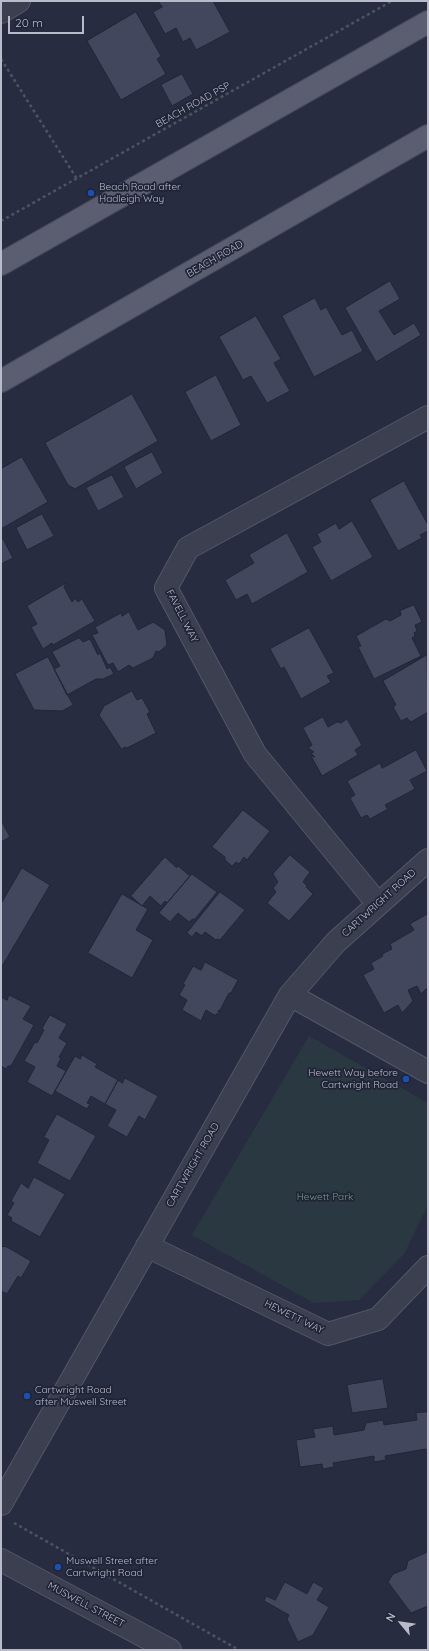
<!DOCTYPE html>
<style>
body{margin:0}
#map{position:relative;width:429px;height:1651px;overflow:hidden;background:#282c40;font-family:Quicksand,sans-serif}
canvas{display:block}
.frame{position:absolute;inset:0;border:2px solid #b9bbcb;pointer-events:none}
.north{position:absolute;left:381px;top:1603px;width:40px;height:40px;-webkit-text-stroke:3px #202436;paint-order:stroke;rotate:299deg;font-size:11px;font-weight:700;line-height:16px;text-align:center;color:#b9bbcb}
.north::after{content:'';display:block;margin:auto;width:14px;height:18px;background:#b9bbcb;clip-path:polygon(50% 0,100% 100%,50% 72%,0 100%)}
.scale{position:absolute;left:8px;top:16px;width:76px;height:18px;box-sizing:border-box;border:2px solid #b9bbcb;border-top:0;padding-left:5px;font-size:12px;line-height:14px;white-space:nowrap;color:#b9bbcb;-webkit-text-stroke:3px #202436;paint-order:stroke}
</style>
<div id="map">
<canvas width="429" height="1651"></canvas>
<div class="frame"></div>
<div class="north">N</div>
<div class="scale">20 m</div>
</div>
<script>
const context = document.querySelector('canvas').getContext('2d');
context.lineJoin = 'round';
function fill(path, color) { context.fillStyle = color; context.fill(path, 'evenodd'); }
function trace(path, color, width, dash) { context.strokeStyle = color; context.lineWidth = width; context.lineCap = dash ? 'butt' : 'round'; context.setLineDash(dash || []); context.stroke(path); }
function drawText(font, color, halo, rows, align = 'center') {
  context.font = font + ' Quicksand,sans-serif'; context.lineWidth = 3.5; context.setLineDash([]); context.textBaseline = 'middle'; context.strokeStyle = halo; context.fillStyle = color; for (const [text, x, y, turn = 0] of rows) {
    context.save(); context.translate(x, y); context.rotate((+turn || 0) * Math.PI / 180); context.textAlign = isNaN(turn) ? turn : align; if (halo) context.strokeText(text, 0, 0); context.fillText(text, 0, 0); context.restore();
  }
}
fill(new Path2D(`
 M309,1036L428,1103V1205L404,1254L359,1300L314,1303L192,1235Z`), '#2a3941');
const building = new Path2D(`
 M158,1H213L230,32L196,50L190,38L183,42L176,28L165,34L153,12L162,7Z
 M136,12L161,56L157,59L166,74L121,100L87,41Z
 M182,74L193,94L172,106L161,85Z
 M390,281L400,299L379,311L394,335L414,323L421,335L376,362L345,308Z
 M315,298L321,310L326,307L342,335L352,330L363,351L314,377L282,316Z
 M256,316L281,359L274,363L290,391L267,403L251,376L243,380L219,337Z
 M216,375L241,425L211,441L185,392Z
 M132,394L158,441L75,489L68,485L45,443Z
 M152,452L163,473L136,489L124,467Z
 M22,457L48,502L1,529V469Z
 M112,475L124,497L98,511L86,488Z
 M404,481L428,525V531L420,535L422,538L398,551L370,500Z
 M42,514L54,536L27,550L16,528Z
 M352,521L373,557L331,581L312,547L321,542L317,534L336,523L339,529Z
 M287,533L308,572L252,604L247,594L236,600L225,580L254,563L249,555Z
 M1,537H2L13,558L1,564Z
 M66,583L64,587L72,602L75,598L78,602L82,599L95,621L53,645L52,643L43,649L31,627L37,624L27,606Z
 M414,605L422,622L415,625L417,631L414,633L415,636L412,638L421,656L374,679L358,647L361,646L356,636L386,619L390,621L401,615L400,611Z
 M129,612L138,630L153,622L165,630L167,645L159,652L156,651L153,658L133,668L129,665L118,672L113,663L108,665L92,635L98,633L95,627L121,613L122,616Z
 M309,628L334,673L327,676L331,682L301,699L284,667L281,669L270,649Z
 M79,638L83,642L90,639L98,655L100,653L107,669L110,667L114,674L103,679H96L67,695L54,669L60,666L52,652Z
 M427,655L428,712L411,722L407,718L401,721L393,707L396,705L383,681Z
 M48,657L73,705L62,711L34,710L15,674Z
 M132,691L137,700L142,698L150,712L147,714L156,733L127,748L124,747L122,750L99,715L104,706Z
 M323,717L328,727L337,722L341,723L347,719L362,745L355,750L358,755L322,776L311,756L315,757L311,753L314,752L308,748L312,745L303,728Z
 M416,750L427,771L410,780L415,789L385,805L388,809L370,819L367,815L361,818L350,798L355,795L347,781L380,763L382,768Z
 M243,810L270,831L247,860L244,857L239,864L236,862L232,866L225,860V857L212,847Z
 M1,820L10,837L1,842Z
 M290,855L310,872L303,882L307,886L306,887L313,894L289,921L267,903L276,892L273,888L278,882L273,874Z
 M165,857L177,868V865L190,876L167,903L165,901L161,906L150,896L142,906L131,896Z
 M22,868L50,885L1,968V904Z
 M192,874L217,892L195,919H193L189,922L178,913L170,922L159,913Z
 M220,892L245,910L220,940L218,939L216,940L205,932L202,936L196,932L192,937L187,933Z
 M122,894L148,909L136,930L153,940L132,978L88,953Z
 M428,914V987L421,994L417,986L408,990L413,1001L402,1013L398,1005L384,1013L363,975L374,969L371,963L383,956L382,954L392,949L390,944L414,930L410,924Z
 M205,962L238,980L231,993H229L220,1010L218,1011L219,1014H216V1016L206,1010L201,1021L182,1010L187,1000L179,995L185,985L183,984L193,966L201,970Z
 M9,995L31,1006L23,1019L34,1025L11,1066H8L6,1069L1,1066V997L7,1000Z
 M50,1015L67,1024L59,1038L67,1043L59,1057L61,1058L57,1066L66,1071L52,1096L27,1082L35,1067L24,1061L35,1042L37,1043L44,1030L42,1029Z
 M82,1055L97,1064L95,1067L118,1080L105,1104L91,1096L87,1103L90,1104L87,1109L55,1091L75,1056L80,1059Z
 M125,1078L158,1096L145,1120L139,1116L127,1137L107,1126L116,1110L105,1104L118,1080L122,1083Z
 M57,1114L96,1136L70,1181L37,1163L49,1140L44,1137Z
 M34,1177L65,1194L40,1237L11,1221L12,1218L7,1215L14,1203L11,1201L21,1183L28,1188Z
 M1,1246L4,1247L5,1246L31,1261L21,1278L18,1276L7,1294L1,1291Z
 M383,1379L388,1408L352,1413L347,1385Z
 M428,1412V1452L426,1453V1449L385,1456L386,1460L374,1462V1456L333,1463L334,1467L323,1469L322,1464L300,1467L296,1440L315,1437L313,1429L333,1426L334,1435L364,1430L366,1423L383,1420L384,1425L417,1420L416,1413Z
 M428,1552V1606L411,1613L388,1582L393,1574L406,1569L408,1561Z
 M285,1582L307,1594L313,1582L324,1588L317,1600L329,1607L313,1635L298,1642L287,1619L289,1615L264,1601L266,1596L275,1600Z`);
fill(building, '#42475e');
trace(building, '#232638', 1);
const minor = new Path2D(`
 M1,12L19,1
 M378,904L255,754L166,588L188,548L428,417
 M290,995L428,1072
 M147,1246L328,1334L378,1319L428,1267
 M1,1504L290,995L336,942L428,860
 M1,1560L170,1650`);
const major = new Path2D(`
 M1,264L428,22
 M1,381L428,136`);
trace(minor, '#545768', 24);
trace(major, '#46485a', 24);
trace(new Path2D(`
 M1,59L77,179
 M1,221L392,1
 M14,1523L239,1650`), '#48565e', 2.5, [3, 3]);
trace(minor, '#3c3f50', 22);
trace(major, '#5a5e70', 22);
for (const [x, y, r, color] of [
 [91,193,4,"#1a4fb4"],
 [406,1079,4,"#1a4fb4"],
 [27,1396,4,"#1a4fb4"],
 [58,1567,4,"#1a4fb4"]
]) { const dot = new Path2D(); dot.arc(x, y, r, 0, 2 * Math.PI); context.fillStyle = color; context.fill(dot); trace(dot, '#202436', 1.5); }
drawText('10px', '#b9bbcb', '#202436', [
 ["BEACH ROAD PSP",193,105,-29],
 ["BEACH ROAD",215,259,-30],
 ["FAVELL WAY",182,616,63],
 ["CARTWRIGHT ROAD",379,903,-42],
 ["CARTWRIGHT ROAD",193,1165,-60],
 ["HEWETT WAY",294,1317,26],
 ["MUSWELL STREET",86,1605,28]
]);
drawText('10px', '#b9bbcb', '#202436', [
 ["Beach Road after",99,187],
 ["Hadleigh Way",99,199],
 ["Hewett Way before",398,1073,"right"],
 ["Cartwright Road",398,1085,"right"],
 ["Cartwright Road",35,1390],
 ["after Muswell Street",35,1402],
 ["Muswell Street after",66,1561],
 ["Cartwright Road",66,1573]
], 'left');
drawText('10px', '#719a85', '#202436', [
 ["Hewett Park",325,1197]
]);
</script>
